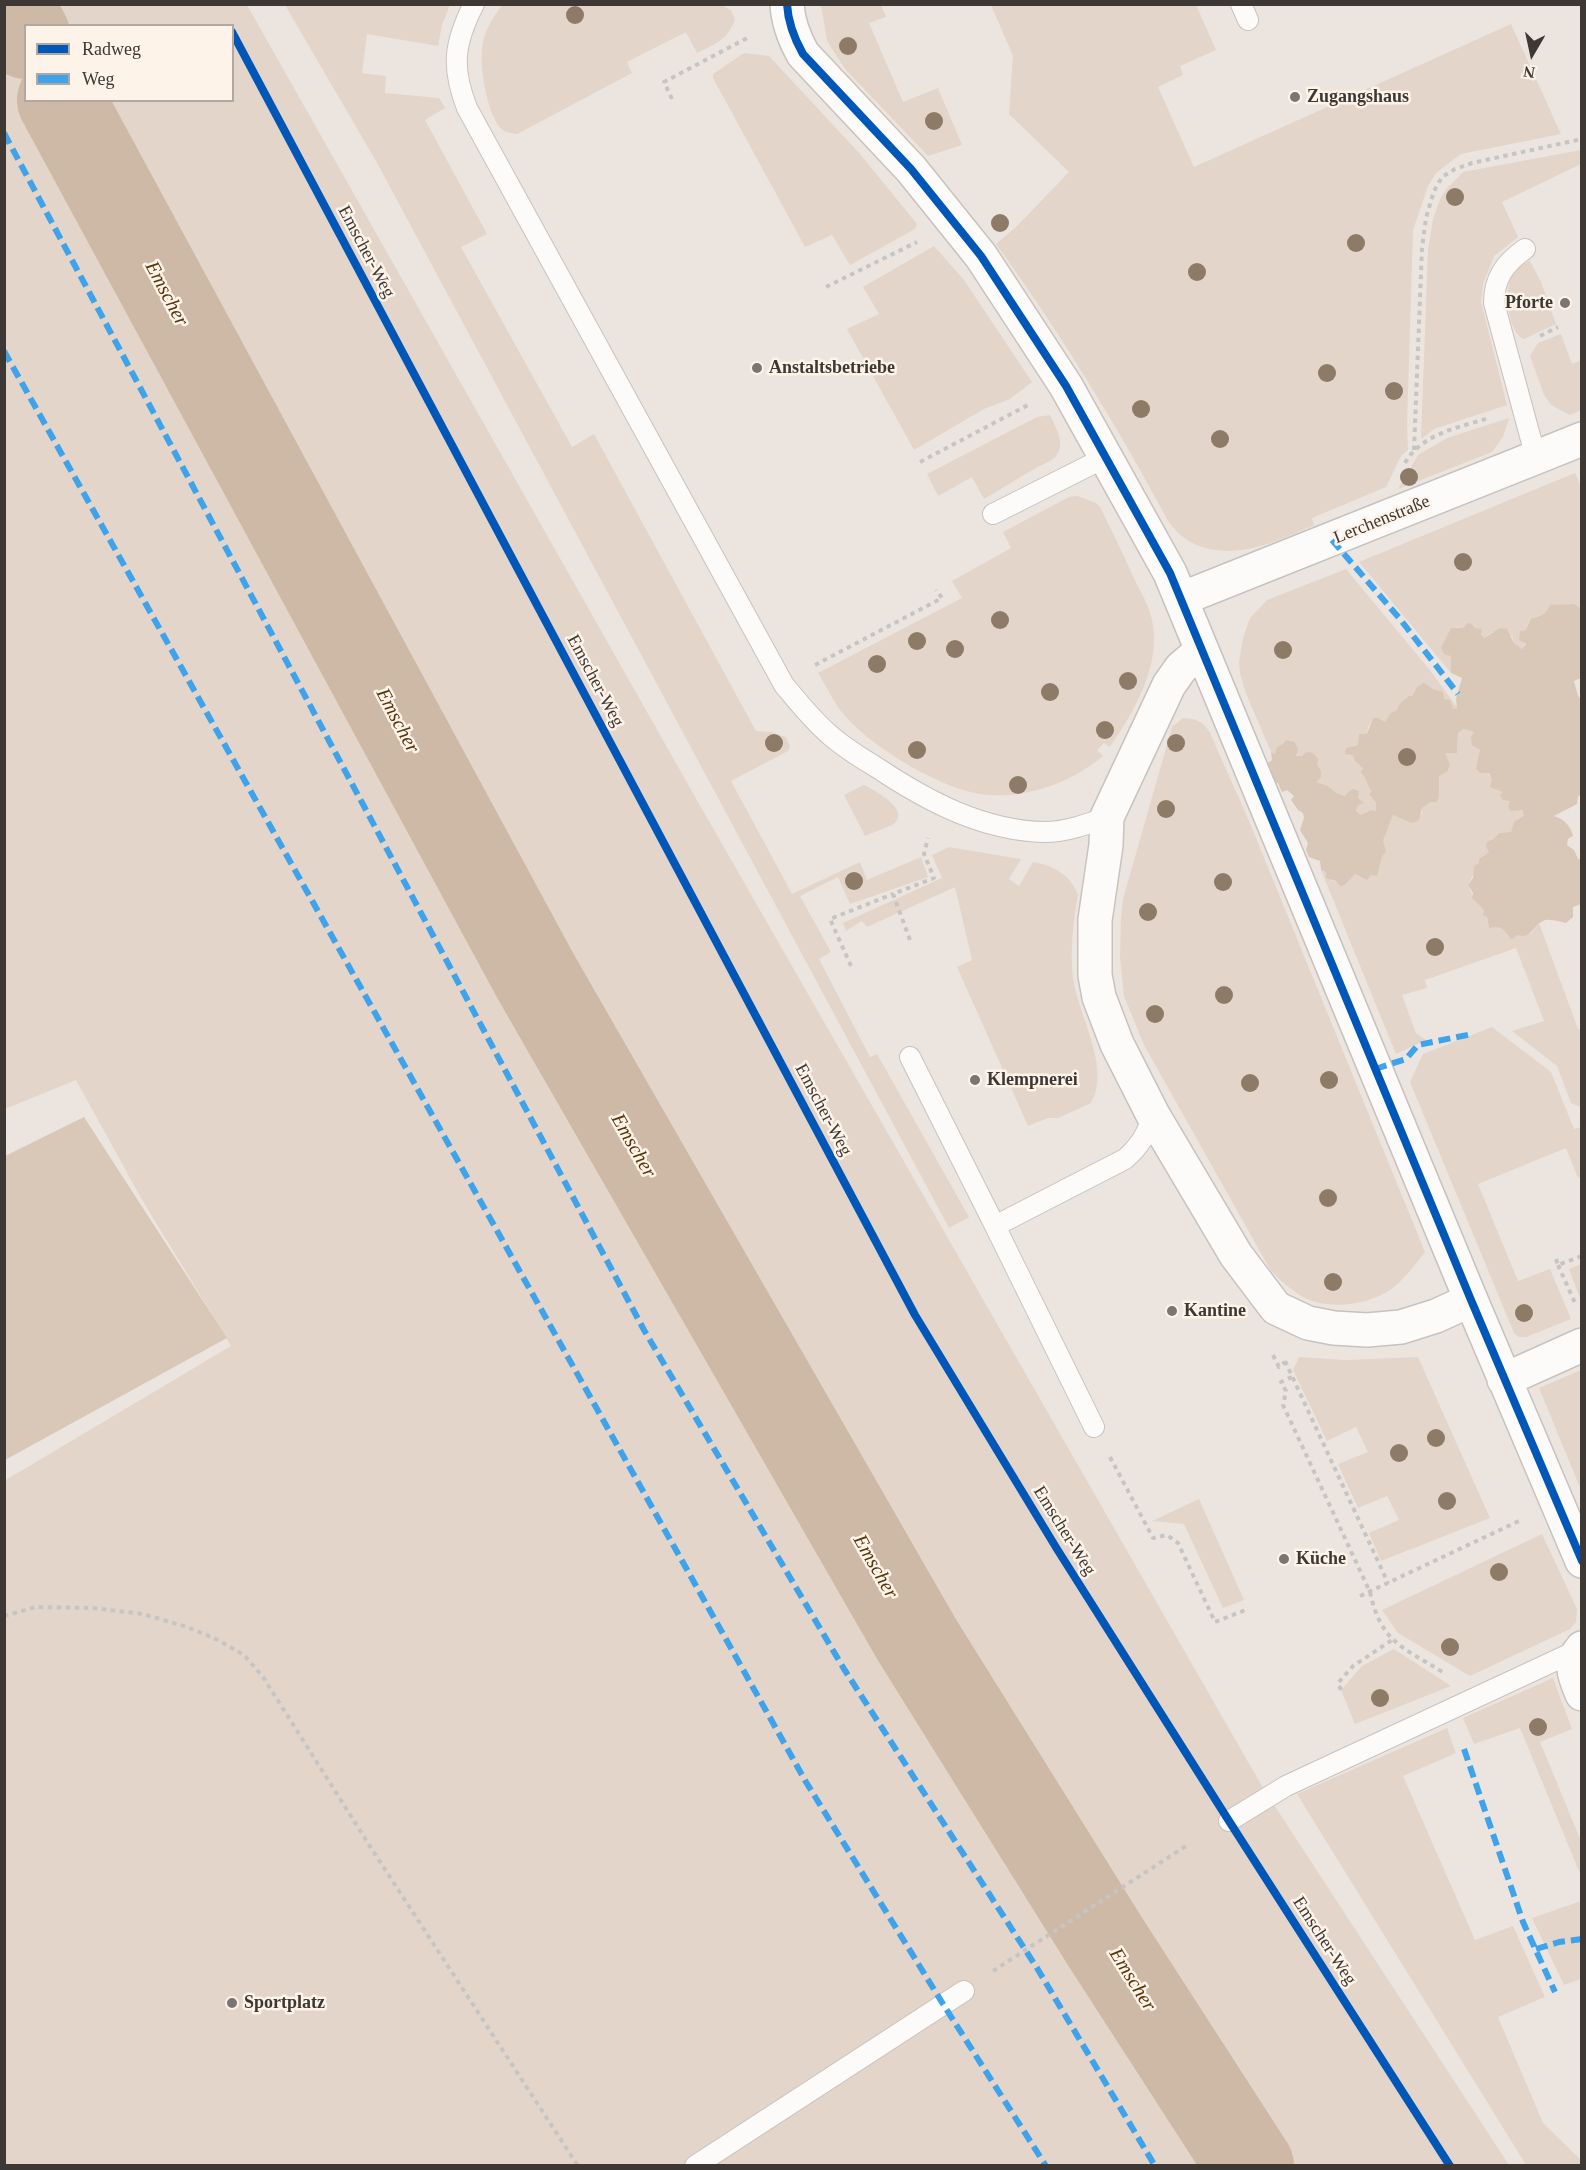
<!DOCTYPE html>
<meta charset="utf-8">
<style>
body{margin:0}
#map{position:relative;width:1586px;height:2170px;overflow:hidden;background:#ece5df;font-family:Georgia,serif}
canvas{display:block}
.frame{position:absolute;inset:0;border:6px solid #3d3834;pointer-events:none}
.legend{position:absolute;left:24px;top:24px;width:210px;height:78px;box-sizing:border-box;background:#fdf3e9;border:2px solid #b0a8a1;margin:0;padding:8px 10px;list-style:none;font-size:18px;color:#3d3834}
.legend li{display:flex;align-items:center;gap:12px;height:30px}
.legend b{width:30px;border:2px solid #b0a8a1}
.north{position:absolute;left:1502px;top:24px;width:60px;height:60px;-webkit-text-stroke:4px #fdf3e9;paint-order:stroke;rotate:189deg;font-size:16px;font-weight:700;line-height:24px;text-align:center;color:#3d3834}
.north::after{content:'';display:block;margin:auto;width:21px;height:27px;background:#3d3834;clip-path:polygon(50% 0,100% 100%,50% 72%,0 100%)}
</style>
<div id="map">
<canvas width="1586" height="2170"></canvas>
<div class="frame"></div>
<ul class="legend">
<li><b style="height:8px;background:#0057b8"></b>Radweg</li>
<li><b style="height:8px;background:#3fa3eb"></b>Weg</li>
</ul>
<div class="north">N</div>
</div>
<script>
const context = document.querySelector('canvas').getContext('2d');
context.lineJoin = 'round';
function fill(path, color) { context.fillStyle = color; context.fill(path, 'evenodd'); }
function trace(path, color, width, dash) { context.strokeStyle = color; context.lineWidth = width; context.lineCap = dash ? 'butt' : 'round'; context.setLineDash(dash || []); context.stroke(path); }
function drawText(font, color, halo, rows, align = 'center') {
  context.font = font + ' Georgia,serif'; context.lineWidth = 5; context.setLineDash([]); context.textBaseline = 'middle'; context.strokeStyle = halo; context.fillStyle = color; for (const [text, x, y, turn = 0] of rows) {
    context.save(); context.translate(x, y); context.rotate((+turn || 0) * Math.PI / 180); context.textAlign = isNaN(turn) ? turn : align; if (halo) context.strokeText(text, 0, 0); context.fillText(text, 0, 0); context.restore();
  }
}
fill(new Path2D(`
 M5,5H247L694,795L1263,1788L1509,2165H5L4,1481L231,1346L141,1198L76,1080L5,1109ZM26,26H232V100H26Z
 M285,5H450L442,25L438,46L367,34L362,73L386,76L385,93L439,98L445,108L425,120L487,234L461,247L572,447L594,434L756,731L771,732L786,737L790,747L788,751L731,781L792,894L860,862L867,880L921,857L928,877L850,904L838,877L800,896L831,952L819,959L870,1057L877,1054L969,1217L949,1228L376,161Z
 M502,5H721L731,10L735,19C729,39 715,44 697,53L686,32L627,62L632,73L517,134C512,133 508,133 504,131C487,120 478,61 483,42C486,28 494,16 502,5Z
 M821,5H881L886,17L869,23L903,102L938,88L962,145L928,156L845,69L827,41Z
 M991,5H1196L1216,50L1180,66L1183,75L1158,87L1194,167L1511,24L1561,134L1461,154L1436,173L1428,186L1413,230L1407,424L1408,450L1401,456L1386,487L1312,518L1314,525C1279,541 1235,561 1197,545C1184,540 1176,531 1168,521C1118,427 1059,331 996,244L1017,226L1069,172L1009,114L1013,56Z
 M744,53L769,56L860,154L917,224L915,229L850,265L832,235L805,247L713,78V74Z
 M1581,150V164L1502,202L1518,237L1494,256L1483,284L1481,302L1507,405L1434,429L1421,439L1428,250L1433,219L1441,197L1448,187L1463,172Z
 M934,246L964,280L1032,382L1010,399L984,409L914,450L847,329L879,314L863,287Z
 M1530,261L1541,282L1556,324L1524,339C1507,333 1503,285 1514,271C1518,266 1525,263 1530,261Z
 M1561,334L1572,364L1581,360V410L1570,415L1551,405L1544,395L1530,356L1538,343Z
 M1050,415C1061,437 1070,456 1039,466L984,499L972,477L938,496L927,474L1037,417Z
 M1509,418L1503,437L1492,452L1398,489L1418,455L1447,438Z
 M1575,473L1581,487V609C1566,595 1547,617 1531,618C1524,628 1529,640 1522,649L1514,643L1512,636L1492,632L1484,638L1481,634L1457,627L1445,640L1451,656V673L1359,562Z
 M1078,496L1096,503L1100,507C1112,531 1123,554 1134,578C1140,591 1149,605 1152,620C1162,664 1134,712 1110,747L1104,743L1097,750L1103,756C1072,782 1029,798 988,795C945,792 873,748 845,716C834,704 827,687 818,673L962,598L952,581L1011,548L1003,532L1069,497Z
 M1346,569L1429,669L1457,707V710C1442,701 1436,686 1417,687L1412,696H1407C1401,706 1393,714 1385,723L1373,718L1368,728L1367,734L1358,745L1352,746C1354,757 1359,759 1364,768C1368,776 1366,785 1373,792L1369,794L1376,803V811L1371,810L1361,815L1356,811L1358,798L1352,789L1344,796L1335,792L1328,786L1316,782L1302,756L1276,755L1271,752L1245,691L1240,673L1239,662L1243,638L1250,618L1267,600Z
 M1183,718C1198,719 1203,721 1210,733L1249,821L1425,1252C1415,1265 1404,1280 1390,1290C1369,1304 1337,1309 1313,1301C1296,1296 1283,1282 1271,1271L1144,1045L1124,996L1120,957L1121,918L1123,899L1172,727Z
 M1464,729L1474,732C1479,747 1483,768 1493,781C1500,791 1521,806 1524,816L1513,827L1511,832L1499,833L1489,852L1479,859V863L1468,885L1475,901L1485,910L1489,928C1498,926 1504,926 1508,935L1531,934L1539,923L1578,1029H1581V1107L1571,1103L1557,1066L1512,1031L1544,1021L1516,948L1425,980L1427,988L1402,995L1416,1033L1426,1040L1396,1054L1321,870L1326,872L1331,880L1345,885L1355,874L1360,877L1383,841L1393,815L1403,817L1408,822L1422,814V808C1432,800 1438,790 1439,776L1447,772L1444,753H1457L1458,733Z
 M864,785C874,790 914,811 892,825C884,829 873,832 865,836L844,795Z
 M949,847L1021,859L1009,879L1019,886L1033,862C1053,865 1071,875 1078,895C1073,922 1070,951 1073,978C1078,1015 1112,1069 1091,1103L1058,1118H1048L1028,1126L957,967L972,960L955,887L867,927L862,921L846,931L843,923L942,878L932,855Z
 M1492,1027L1551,1072L1574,1129L1581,1127V1176L1578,1178L1566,1148L1478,1184L1518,1281L1550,1269L1571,1319L1526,1337H1519L1514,1333L1410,1082L1423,1054Z
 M1581,1264H1582L1581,1301L1569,1269Z
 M1299,1357L1345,1360L1418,1357L1490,1518L1381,1561L1369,1533L1399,1520L1387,1496L1358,1508L1338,1464L1368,1452L1356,1427L1327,1441L1293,1370Z
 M1581,1370V1490L1539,1388Z
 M1199,1499L1244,1600L1223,1608L1184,1524L1152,1521Z
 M1542,1534L1577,1609L1576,1622L1570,1629L1470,1676L1398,1633L1382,1610Z
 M1394,1649L1451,1686L1355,1724L1341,1690L1362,1666Z
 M1553,1678L1572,1729L1540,1742L1581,1841V1876L1520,1728L1474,1744L1463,1718Z
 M1447,1728L1456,1753L1403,1776L1475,1940L1513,1926L1545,1997L1498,2017L1543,2123L1581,2160V2165H1526L1297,1794Z
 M1581,1901V1979L1564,1985L1532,1918Z`), '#e3d5c9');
fill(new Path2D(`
 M1574,604L1582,609L1581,678L1574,681L1578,696L1581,700V795L1578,796L1577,804L1554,816C1564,819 1571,826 1573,836L1568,839L1567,845L1574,850L1578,859H1581V904L1573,907V917L1566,923C1560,922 1552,919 1546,920C1533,923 1533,940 1517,935L1512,939C1502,930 1505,925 1489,928L1487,917L1483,915L1484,910L1472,898L1473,893L1468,885L1473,878L1474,866L1479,863V859L1489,852L1486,846L1487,842L1494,839L1499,833L1511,832L1514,822L1524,816L1522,810L1511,811L1508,807L1510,801L1503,800L1500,795L1503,792L1490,787L1492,780L1489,773H1481L1476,769L1480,750L1472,745L1471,737L1474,732L1464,729L1458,733L1457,753H1445L1450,765L1447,772L1439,776V796L1437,802H1430L1422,808L1419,820L1413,823C1406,822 1401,817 1393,815L1383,841L1386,852L1382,856L1377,876L1371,875L1367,880L1355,874L1345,885L1340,886L1336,881L1326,878V872L1321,870L1320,861L1309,857L1306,850L1308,843L1300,830L1304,818L1303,813L1298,810L1291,800L1294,796L1287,790L1282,792L1278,783L1272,782L1266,772L1271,769L1268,763L1272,760L1271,752L1275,754L1277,747L1283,744L1286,740L1294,742L1298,749L1296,756H1302L1307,752L1313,753L1318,759L1317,765L1321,771V777L1316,782L1328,786L1335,792L1344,796L1352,789L1359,791L1358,798L1364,803L1358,805L1356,811L1361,815L1371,810L1376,811V803L1369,794L1372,792C1367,785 1367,779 1361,772L1363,768L1355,761L1353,755L1345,754L1346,748L1358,745L1359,734H1367L1373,718H1378L1385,722L1391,713L1397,710L1399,705L1408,696H1412L1417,687L1424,683L1433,689L1443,692L1444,699L1450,700L1453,708L1457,709L1456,699L1462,678L1451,673V656L1444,654L1441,648L1451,628H1463L1468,623L1472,624L1474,628L1482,629L1481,634L1484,638L1500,628L1507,629L1514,643L1522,649L1526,644L1519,640L1520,631L1526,630L1531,618C1540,617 1547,614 1550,605Z
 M84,1117L227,1338L5,1460V1156Z`), '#d9c7b7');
trace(new Path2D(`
 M9,4L26,35
 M61,100L536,977L917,1640L1106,1943L1250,2166`), '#cdb9a6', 88);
const service = new Path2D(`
 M474,4C454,43 451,67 467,108L784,685C799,703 813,721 831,736C845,748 861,758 876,767C927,801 983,831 1045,832C1066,832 1088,824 1107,817
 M1241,4L1248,20
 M1525,249C1505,263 1494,278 1494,303L1536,458
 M993,514L1106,457
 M910,1057L995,1226L1125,1159C1140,1146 1147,1134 1153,1115
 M995,1226L1094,1427
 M1229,1821L1286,1786L1580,1649
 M695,2166L964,1991`);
const minor = new Path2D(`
 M787,4C788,23 794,38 803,54L911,169L981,256L1066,386L1170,573L1471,1300L1582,1561
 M1181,599L1582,439
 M1202,650L1181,668L1169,685L1107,817L1106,845L1095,920V975L1099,997L1117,1044L1153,1115L1236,1255L1276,1308L1308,1323L1334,1328L1367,1330L1401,1327L1436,1316L1471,1300
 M1504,1380L1582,1345
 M1582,1648C1568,1664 1575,1677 1582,1694`);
trace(service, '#c8c2be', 22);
trace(minor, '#c8c2be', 36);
trace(new Path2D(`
 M672,99L664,82L749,37
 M826,287L917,242
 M1540,336L1558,327
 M1414,450L1422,248L1426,218L1434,191L1442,177L1455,169L1472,163L1582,139
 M920,462L1028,405
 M1405,463C1421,434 1460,427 1489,418
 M815,665L942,598L936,590
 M910,940L893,894L934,878L924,854L928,838
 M851,966L830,919L893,894
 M1556,1259L1558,1265L1582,1256
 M1558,1265L1575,1303
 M1273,1355L1279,1367L1285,1362
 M1285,1361L1388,1583
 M1292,1377L1281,1382L1286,1391L1283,1405L1370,1592C1381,1643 1403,1647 1444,1673
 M1110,1457L1153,1538L1167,1535L1178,1543L1215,1622L1248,1609
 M1360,1596L1519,1521
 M4,1616L36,1607L93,1608L143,1614L187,1627L218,1640L244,1655L263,1677L373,1851L578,2166
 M1341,1690L1338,1683L1353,1666L1392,1640
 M993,1971L1186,1846`), '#c7c5c3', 4, [4.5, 4.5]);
trace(service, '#fcfbfa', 20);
trace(minor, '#fcfbfa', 33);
trace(new Path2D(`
 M4,133L644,1330L844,1669L1037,1968L1155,2166
 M4,351L806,1782L943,2004L1046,2166
 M1332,540L1400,619L1458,694
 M1375,1069L1406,1059L1418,1045L1472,1034
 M1464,1749L1523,1922L1555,1992
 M1536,1949L1559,1942L1582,1939`), '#3fa3eb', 6, [12, 6]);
trace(new Path2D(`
 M787,4C788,23 794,38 803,54L911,169L981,256L1066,386L1170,573L1471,1300L1582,1561
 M232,32L915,1315L1057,1549L1229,1821L1450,2166`), '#0057b8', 8);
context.fillStyle = '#8e7b67';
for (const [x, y] of [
 [575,15],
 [848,46],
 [934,121],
 [1455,197],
 [1000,223],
 [1356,243],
 [1197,272],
 [1327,373],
 [1394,391],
 [1141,409],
 [1220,439],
 [1409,477],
 [1463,562],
 [1000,620],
 [917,641],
 [955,649],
 [1283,650],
 [877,664],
 [1128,681],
 [1050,692],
 [1105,730],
 [774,743],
 [1176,743],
 [917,750],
 [1407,757],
 [1018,785],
 [1166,809],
 [854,881],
 [1223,882],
 [1148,912],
 [1435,947],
 [1224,995],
 [1155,1014],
 [1329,1080],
 [1250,1083],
 [1328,1198],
 [1333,1282],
 [1524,1313],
 [1436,1438],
 [1399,1453],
 [1447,1501],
 [1499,1572],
 [1450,1647],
 [1380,1698],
 [1538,1727]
]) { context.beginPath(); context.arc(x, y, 9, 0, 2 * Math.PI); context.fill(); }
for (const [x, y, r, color] of [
 [1295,97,6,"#7a7570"],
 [1565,303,6,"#7a7570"],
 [757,368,6,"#7a7570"],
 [975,1080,6,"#7a7570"],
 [1172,1311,6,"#7a7570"],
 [1284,1559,6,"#7a7570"],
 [232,2003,6,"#7a7570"]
]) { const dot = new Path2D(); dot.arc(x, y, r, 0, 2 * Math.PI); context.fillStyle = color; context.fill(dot); trace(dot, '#fdf3e9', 2); }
drawText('bold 18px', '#3d3834', '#fdf3e9', [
 ["Zugangshaus",1307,97],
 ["Pforte",1553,303,"right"],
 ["Anstaltsbetriebe",769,368],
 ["Klempnerei",987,1080],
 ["Kantine",1184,1311],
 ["Küche",1296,1559],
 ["Sportplatz",244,2003]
], 'left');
drawText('18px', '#3d3834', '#fdf3e9', [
 ["Emscher-Weg",366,252,62],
 ["Lerchenstraße",1382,520,-22],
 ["Emscher-Weg",595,681,62],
 ["Emscher-Weg",823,1110,62],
 ["Emscher-Weg",1064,1531,58],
 ["Emscher-Weg",1324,1941,57]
]);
drawText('italic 20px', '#593509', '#fdf3e9', [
 ["Emscher",166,294,62],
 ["Emscher",397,721,62],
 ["Emscher",633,1146,60],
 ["Emscher",875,1567,60],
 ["Emscher",1132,1980,58]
]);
</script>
